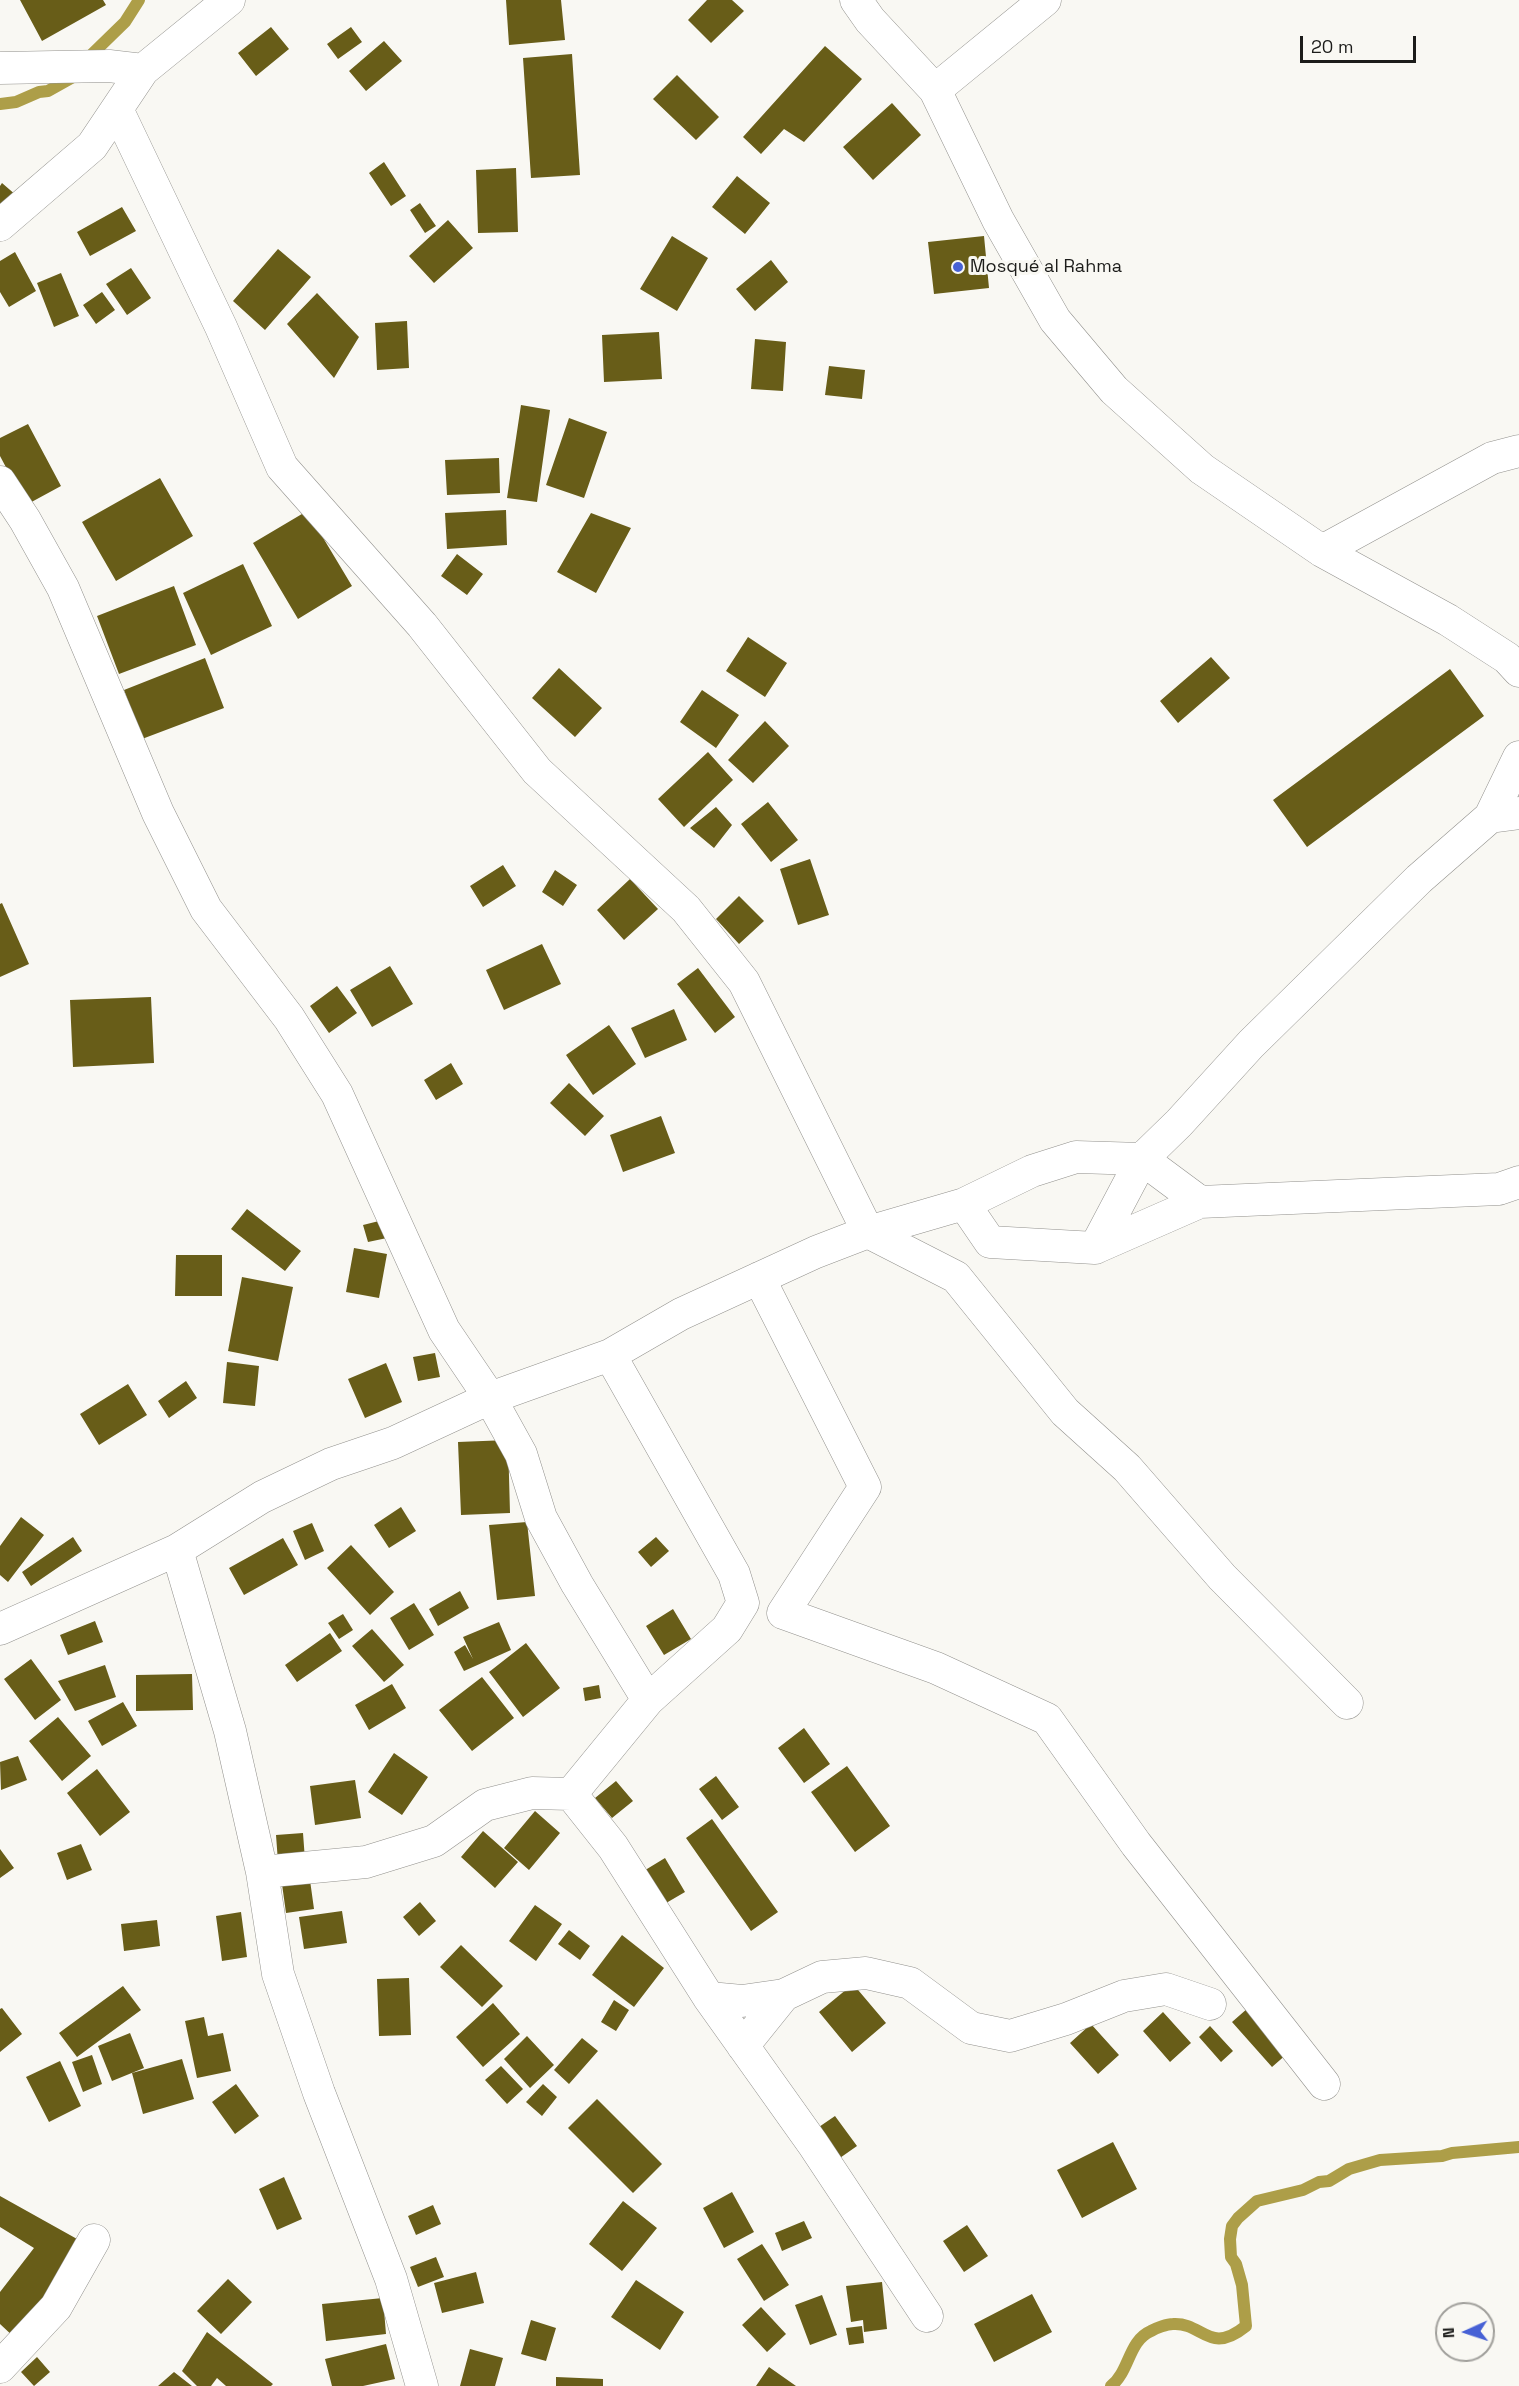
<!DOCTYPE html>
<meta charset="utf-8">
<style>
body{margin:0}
#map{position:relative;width:1519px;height:2386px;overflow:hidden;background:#f9f8f3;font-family:"Space Grotesk",sans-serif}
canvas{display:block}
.north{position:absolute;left:1435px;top:2302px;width:60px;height:60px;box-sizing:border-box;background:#f9f8f3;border:2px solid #a1a09c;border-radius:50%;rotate:267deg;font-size:16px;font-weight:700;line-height:24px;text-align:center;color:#1c1c1a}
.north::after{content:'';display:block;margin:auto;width:21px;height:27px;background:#4761d5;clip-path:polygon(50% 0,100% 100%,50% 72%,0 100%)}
.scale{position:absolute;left:1300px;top:36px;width:116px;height:27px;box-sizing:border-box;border:3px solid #1c1c1a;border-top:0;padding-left:8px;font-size:18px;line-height:21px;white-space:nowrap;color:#1c1c1a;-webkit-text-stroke:4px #f9f8f3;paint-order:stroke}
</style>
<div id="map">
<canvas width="1519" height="2386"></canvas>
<div class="north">N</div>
<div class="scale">20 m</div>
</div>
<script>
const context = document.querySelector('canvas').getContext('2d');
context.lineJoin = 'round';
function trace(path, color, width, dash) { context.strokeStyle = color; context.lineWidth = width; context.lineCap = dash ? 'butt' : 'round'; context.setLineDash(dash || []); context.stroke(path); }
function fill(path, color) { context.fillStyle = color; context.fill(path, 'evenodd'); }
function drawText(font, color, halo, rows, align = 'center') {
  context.font = font + ' "Space Grotesk",sans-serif'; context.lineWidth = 6; context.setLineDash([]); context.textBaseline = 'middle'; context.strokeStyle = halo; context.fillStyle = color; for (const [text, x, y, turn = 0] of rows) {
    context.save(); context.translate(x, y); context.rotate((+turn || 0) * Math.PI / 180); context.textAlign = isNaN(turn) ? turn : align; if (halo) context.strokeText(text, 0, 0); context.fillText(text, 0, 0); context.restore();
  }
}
trace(new Path2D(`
 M0,104L16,102L39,92L48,91L73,77L87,59L125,22L139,0
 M1111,2386C1130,2371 1128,2341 1151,2331C1156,2328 1167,2324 1173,2324C1203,2322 1209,2356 1246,2326L1242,2285L1236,2264L1231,2257L1230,2239L1232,2226L1238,2218L1257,2201L1303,2190L1319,2182L1329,2181L1349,2169L1380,2160L1442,2156L1452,2153L1519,2147`), '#ad9e48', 12);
fill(new Path2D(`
 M20,0H103L106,5L42,41Z
 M506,0H561L565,40L509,45Z
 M707,0H732L744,11L711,43L688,20Z
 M271,27L289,49L256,76L238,53Z
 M351,27L362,42L338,59L327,44Z
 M384,41L402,61L366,91L349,71Z
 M825,46L862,79L804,142L784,129L761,154L743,137Z
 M572,54L580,175L531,178L523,58Z
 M677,75L719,117L696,140L653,99Z
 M892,103L921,135L873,180L843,147Z
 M384,162L406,196L391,206L369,173Z
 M516,168L518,232L478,233L476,170Z
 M737,176L770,203L745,234L712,207Z
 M2,183L17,196L0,215V186Z
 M420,203L436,226L425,233L410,210Z
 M122,207L136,231L90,256L77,232Z
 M448,220L473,248L434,283L409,256Z
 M672,236L708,258L677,311L640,289Z
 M984,236L989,288L934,294L928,242Z
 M278,249L311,277L265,330L233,301Z
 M15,252L36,291L9,307L0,292V261Z
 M771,260L788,282L755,311L736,289Z
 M131,268L151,298L127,315L106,284Z
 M61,273L79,316L54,327L37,283Z
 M102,292L115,310L96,324L83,305Z
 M317,293L359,337L334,378L287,324Z
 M407,321L409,368L377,370L375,323Z
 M659,332L662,379L604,382L602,335Z
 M755,339L786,342L783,391L751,389Z
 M829,366L865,370L862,399L825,395Z
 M521,405L550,410L537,502L507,498Z
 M569,418L607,432L584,498L546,485Z
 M28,424L61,486L26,505L0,456V438Z
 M499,458L500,493L447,495L445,460Z
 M160,478L193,536L116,581L82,522Z
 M506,510L507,545L447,549L445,513Z
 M307,511L352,586L298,619L253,543Z
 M591,513L631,528L596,593L557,572Z
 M457,554L483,574L467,595L441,576Z
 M243,564L272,626L211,655L183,593Z
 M174,586L196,645L119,674L97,616Z
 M748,637L787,663L765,697L726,671Z
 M1211,657L1230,678L1178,723L1160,701Z
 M205,658L224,708L142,739L124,690Z
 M559,668L602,708L575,737L532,698Z
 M1450,669L1484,716L1307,847L1273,800Z
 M702,690L739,715L716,748L680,722Z
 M765,721L789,746L753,783L728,760Z
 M708,752L733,780L684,827L658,799Z
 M768,802L798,840L771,862L741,824Z
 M716,807L732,825L714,848L690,828Z
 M810,859L829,915L798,925L780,869Z
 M503,865L516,886L483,907L470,886Z
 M555,870L577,885L563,906L542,892Z
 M630,879L658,909L624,940L597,910Z
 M739,896L764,921L739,944L716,919Z
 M2,903L29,964L0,977V904Z
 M542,944L561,984L504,1010L486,970Z
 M390,966L413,1004L372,1027L350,990Z
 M698,968L735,1017L715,1033L677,984Z
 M337,986L357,1013L329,1033L310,1006Z
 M151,997L154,1063L73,1067L70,1000Z
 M674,1009L687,1040L645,1058L631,1028Z
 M609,1025L636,1064L593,1095L566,1055Z
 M451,1063L463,1084L436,1100L424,1080Z
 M569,1083L604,1116L585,1136L550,1103Z
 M661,1116L675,1153L623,1172L610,1135Z
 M247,1209L301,1251L285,1271L231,1229Z
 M383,1220L387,1238L368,1242L363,1225Z
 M354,1248L387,1254L379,1298L346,1292Z
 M176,1255H222V1296H175Z
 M242,1277L293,1287L278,1361L228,1351Z
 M435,1353L440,1377L418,1381L413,1357Z
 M227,1362L259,1366L255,1406L223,1403Z
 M386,1363L402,1402L365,1418L348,1379Z
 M186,1381L197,1398L169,1418L158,1401Z
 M128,1384L147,1415L99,1445L80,1414Z
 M508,1440L510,1513L461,1515L458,1442Z
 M401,1507L416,1531L389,1548L374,1525Z
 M21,1517L44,1535L8,1582L0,1575V1546Z
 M527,1522L535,1596L497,1600L489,1525Z
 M312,1523L324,1551L305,1560L293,1531Z
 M73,1537L82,1551L31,1586L22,1572Z
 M656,1537L669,1551L651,1567L638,1552Z
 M283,1538L298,1565L244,1595L229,1568Z
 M351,1545L394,1592L370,1615L327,1568Z
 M460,1591L469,1608L438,1626L429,1609Z
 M414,1603L434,1635L409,1650L390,1618Z
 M673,1609L691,1639L664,1655L646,1626Z
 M343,1614L353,1630L339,1639L328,1623Z
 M95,1621L103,1642L68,1655L60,1635Z
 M499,1622L511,1650L464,1671L454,1652L465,1645L473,1659L463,1637Z
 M372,1629L404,1665L384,1682L352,1646Z
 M330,1633L342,1651L297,1682L285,1665Z
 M526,1643L560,1688L523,1717L489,1672Z
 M31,1659L61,1700L35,1720L4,1679Z
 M105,1665L116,1697L75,1711L58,1681Z
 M192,1674L193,1710L136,1711V1675Z
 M482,1677L514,1718L472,1751L439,1710Z
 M392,1684L406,1708L369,1730L355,1705Z
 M599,1685L601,1698L585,1701L583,1688Z
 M123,1702L137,1726L102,1746L88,1721Z
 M58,1717L91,1756L62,1781L29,1741Z
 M804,1728L830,1764L804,1783L778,1748Z
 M394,1753L428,1777L402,1815L368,1792Z
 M18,1756L27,1780L1,1790L0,1762Z
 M847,1766L890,1826L855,1852L811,1792Z
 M97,1769L130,1812L100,1836L67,1793Z
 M716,1776L739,1807L722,1820L699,1789Z
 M355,1780L361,1818L315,1825L310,1786Z
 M616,1781L633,1801L612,1818L595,1798Z
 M535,1811L560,1833L529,1870L504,1848Z
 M712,1819L778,1912L751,1931L686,1838Z
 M483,1831L518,1862L495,1888L461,1857Z
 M303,1833L305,1860L278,1862L276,1835Z
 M81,1844L92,1870L67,1880L57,1853Z
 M0,1849L14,1868L0,1878Z
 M665,1858L685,1892L661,1906L642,1872Z
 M309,1873L314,1909L286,1913L281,1877Z
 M420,1902L436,1921L419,1936L403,1917Z
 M535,1905L562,1924L536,1961L509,1941Z
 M342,1911L347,1943L304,1949L299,1917Z
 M241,1912L247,1957L222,1961L216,1916Z
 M157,1920L160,1946L124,1951L121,1924Z
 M569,1930L590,1946L580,1960L558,1944Z
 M622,1935L664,1968L634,2007L592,1975Z
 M461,1945L503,1986L482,2007L440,1967Z
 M409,1978L411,2035L379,2036L377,1979Z
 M853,1984L886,2023L852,2052L819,2012Z
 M123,1986L141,2010L77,2057L59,2033Z
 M614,2000L629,2010L616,2031L601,2022Z
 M493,2003L520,2034L483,2067L456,2037Z
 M2,2008L22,2034L0,2052V2009Z
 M1248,2008L1288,2053L1272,2067L1232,2022Z
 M1163,2012L1191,2043L1170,2062L1143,2031Z
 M204,2017L208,2036L223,2033L231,2071L197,2078L185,2021Z
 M1091,2024L1119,2055L1098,2074L1070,2043Z
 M1210,2026L1233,2051L1221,2062L1199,2037Z
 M130,2033L144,2068L112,2081L98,2046Z
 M527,2036L554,2065L530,2088L504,2059Z
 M582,2038L598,2051L569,2084L554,2070Z
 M92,2055L102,2084L83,2092L72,2062Z
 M182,2059L194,2099L143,2114L132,2073Z
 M60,2061L81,2106L49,2122L26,2077Z
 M501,2066L523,2089L507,2104L485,2080Z
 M236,2084L259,2116L235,2134L212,2102Z
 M543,2084L557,2097L542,2116L526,2102Z
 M597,2099L662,2164L633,2193L568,2128Z
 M835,2116L857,2146L837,2160L816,2129Z
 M1113,2142L1137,2189L1082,2218L1057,2170Z
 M284,2177L302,2219L277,2230L259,2189Z
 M732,2192L754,2232L724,2248L703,2208Z
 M0,2196L86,2244L15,2338L0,2324V2292L34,2248L0,2227Z
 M623,2201L657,2228L622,2271L589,2244Z
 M433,2205L441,2224L416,2235L408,2216Z
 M804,2221L812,2238L782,2251L775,2233Z
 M967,2225L988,2256L964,2272L943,2241Z
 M762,2244L789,2285L764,2301L737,2259Z
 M436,2257L444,2277L418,2287L410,2267Z
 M476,2272L484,2303L442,2313L434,2283Z
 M228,2279L252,2302L221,2334L197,2311Z
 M636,2280L684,2312L660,2350L611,2317Z
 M882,2282L887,2329L864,2332L863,2320L851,2322L846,2286Z
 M1032,2294L1052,2332L994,2362L974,2324Z
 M822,2295L837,2335L810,2345L795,2305Z
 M383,2298L386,2334L326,2341L322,2304Z
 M761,2307L786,2334L767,2352L742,2325Z
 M531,2320L556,2328L546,2361L521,2354Z
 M862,2326L864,2343L849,2345L846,2328Z
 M207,2332L273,2384L271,2386H226L217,2378L211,2386H197L182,2371Z
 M386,2344L395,2379L363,2386H332L325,2359Z
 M470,2349L503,2358L495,2386H460Z
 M37,2357L50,2372L34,2386L21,2372Z
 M769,2367L796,2386H756Z
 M174,2372L192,2386H158Z
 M556,2377L603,2379V2386H556Z`), '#685d18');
const minor = new Path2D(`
 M856,0L870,20L935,90L998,220L1055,320L1114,390L1202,469L1322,551L1448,620L1507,658L1519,671
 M0,68L109,66L143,70
 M935,90L1045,0
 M117,109L221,327L282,467L422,625L537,771L686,909L744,982L868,1232L956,1277L1065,1412L1127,1468L1222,1577L1347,1703
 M0,225L92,146L143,70L229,0
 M0,482L25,520L63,588L158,813L206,909L289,1018L337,1094L444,1330L490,1398L521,1454L541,1518L577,1584L648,1700L727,1629L743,1603L734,1574L610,1355
 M1322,551L1492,458L1519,451
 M1490,817L1519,757
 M964,1204L990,1242L1095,1248L1142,1159L1200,1202
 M1095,1248L1200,1202L1499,1189L1519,1182
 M759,1278L865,1487L783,1613L936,1668L1047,1719L1136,1844L1324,2084
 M177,1550L230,1731L262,1872L278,1974L319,2093L391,2279L422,2386
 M0,1629L177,1550L262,1497L331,1464L393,1443L490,1398L610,1355L681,1314L816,1252L868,1232L964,1204L1032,1171L1076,1157L1142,1159L1179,1123L1251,1044L1419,879L1490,817L1519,813
 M571,1794L648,1700
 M262,1872L366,1862L434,1841L485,1805L532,1793L571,1794L613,1847L709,1998L813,2144L927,2316
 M709,1998L742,2001L784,1995L822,1977L866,1973L910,1983L971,2028L1010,2036L1066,2019L1124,1996L1166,1989L1210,2004
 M743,2046L784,1995
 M0,2367L56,2307L94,2240`);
trace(minor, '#92918d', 33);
trace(minor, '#fff', 32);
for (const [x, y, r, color] of [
 [958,267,6,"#4761d5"]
]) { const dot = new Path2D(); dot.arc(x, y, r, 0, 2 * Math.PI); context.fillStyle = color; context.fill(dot); trace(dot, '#f9f8f3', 2); }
drawText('18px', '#1c1c1a', '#f9f8f3', [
 ["Mosqué al Rahma",970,267]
], 'left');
</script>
